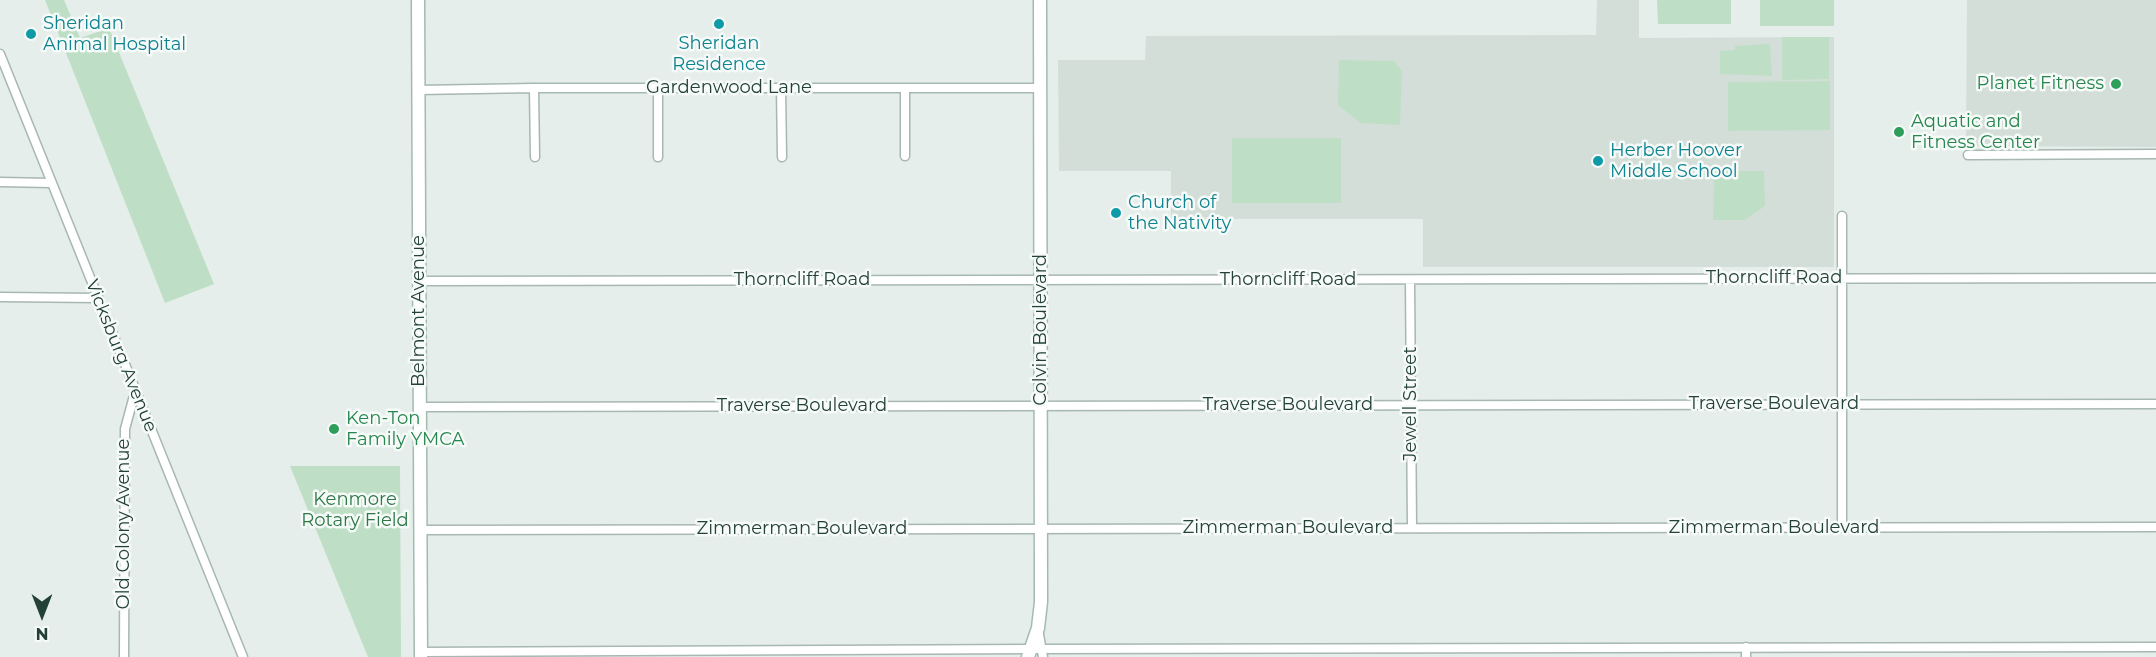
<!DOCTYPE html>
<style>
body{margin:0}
#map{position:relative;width:2156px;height:657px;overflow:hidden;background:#e5eeea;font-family:Montserrat,sans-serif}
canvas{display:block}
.north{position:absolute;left:12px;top:585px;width:60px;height:60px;-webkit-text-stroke:4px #f6faf8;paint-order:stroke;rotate:180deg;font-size:16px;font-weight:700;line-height:24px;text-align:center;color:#234137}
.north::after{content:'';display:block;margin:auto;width:21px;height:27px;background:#234137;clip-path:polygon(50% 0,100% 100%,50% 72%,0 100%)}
</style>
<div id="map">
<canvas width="2156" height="657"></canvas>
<div class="north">N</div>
</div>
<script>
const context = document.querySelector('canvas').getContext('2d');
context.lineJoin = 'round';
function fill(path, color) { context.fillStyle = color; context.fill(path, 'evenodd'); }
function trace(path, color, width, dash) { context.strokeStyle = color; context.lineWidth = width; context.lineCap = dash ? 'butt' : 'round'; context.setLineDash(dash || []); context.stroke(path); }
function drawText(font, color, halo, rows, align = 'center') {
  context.font = font + ' Montserrat,sans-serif'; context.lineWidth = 5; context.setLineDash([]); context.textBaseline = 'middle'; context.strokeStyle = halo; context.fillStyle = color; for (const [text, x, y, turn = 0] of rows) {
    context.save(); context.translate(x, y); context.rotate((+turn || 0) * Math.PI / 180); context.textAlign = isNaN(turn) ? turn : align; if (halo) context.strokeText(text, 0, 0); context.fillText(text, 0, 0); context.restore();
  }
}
fill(new Path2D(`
 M1597,0H1639V38L1834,37V267H1423V219H1171V171H1059L1058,60H1145L1146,36L1596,35Z
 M1967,0H2156V147L1966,146Z`), '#d3ded8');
fill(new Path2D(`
 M45,0H64L80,38L109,28L214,284L165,303Z
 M1657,0H1731V24H1658Z
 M1760,0H1834V26H1760Z
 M1782,37H1829V79L1782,80Z
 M1768,44L1770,45L1772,76L1720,74V51L1735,50V46Z
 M1339,60L1394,61L1402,71L1400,125L1361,123L1338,105Z
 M1830,81V130L1728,131V82Z
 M1232,138H1341V203H1232Z
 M1719,171H1764L1765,206L1744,220H1713L1714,178Z
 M290,466H400L401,657H368Z`), '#bedfc5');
const street = new Path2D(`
 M0,54L243,657
 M534,88L535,157
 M658,88V157
 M781,88L782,157
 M418,90L534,88H1040
 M1968,155L2156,154
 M905,156V88
 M0,182L51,183
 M1410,280L1412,528
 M419,281L2156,278
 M0,297L98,298
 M420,407L2156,404
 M1842,528V216
 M421,530L2156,527
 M1038,629L1043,657
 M1746,647V657
 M421,652L1031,649L2156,647
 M124,657L125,429L135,392`);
const secondary = new Path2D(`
 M418,0L421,657
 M1028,657L1038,628L1041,602L1040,0`);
trace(street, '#a7b7b1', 11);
trace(secondary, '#a3bab1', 15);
trace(street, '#fff', 8);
trace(secondary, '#fff', 12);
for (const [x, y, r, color] of [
 [719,24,6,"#0f9aa8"],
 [31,34,6,"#0f9aa8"],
 [2116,84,6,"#2e9e5b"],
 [1899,132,6,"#2e9e5b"],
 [1598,161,6,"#0f9aa8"],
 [1116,213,6,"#0f9aa8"],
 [334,429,6,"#2e9e5b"]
]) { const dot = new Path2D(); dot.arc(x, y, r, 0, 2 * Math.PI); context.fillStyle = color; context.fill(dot); trace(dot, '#f6faf8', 2); }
drawText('18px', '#0d838f', '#f6faf8', [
 ["Sheridan",43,24],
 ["Animal Hospital",43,45],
 ["Sheridan",719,44,"center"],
 ["Residence",719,65,"center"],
 ["Herber Hoover",1610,151],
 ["Middle School",1610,172],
 ["Church of",1128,203],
 ["the Nativity",1128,224]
], 'left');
drawText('18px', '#27864d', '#f6faf8', [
 ["Planet Fitness",2104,84,"right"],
 ["Aquatic and",1911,122],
 ["Fitness Center",1911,143],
 ["Ken-Ton",346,419],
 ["Family YMCA",346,440]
], 'left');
drawText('18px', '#234137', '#f6faf8', [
 ["Gardenwood Lane",729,88],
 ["Thorncliff Road",1774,278],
 ["Thorncliff Road",802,280],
 ["Thorncliff Road",1288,280],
 ["Belmont Avenue",419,311,-90],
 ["Colvin Boulevard",1041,330,-90],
 ["Vicksburg Avenue",121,356,68],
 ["Jewell Street",1411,404,-90],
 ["Traverse Boulevard",1774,404],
 ["Traverse Boulevard",1288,405],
 ["Traverse Boulevard",802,406],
 ["Old Colony Avenue",124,524,-90],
 ["Zimmerman Boulevard",1288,528],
 ["Zimmerman Boulevard",1774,528],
 ["Zimmerman Boulevard",802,529]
]);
drawText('18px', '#2d7846', '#f6faf8', [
 ["Kenmore",355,500],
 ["Rotary Field",355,521]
]);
</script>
